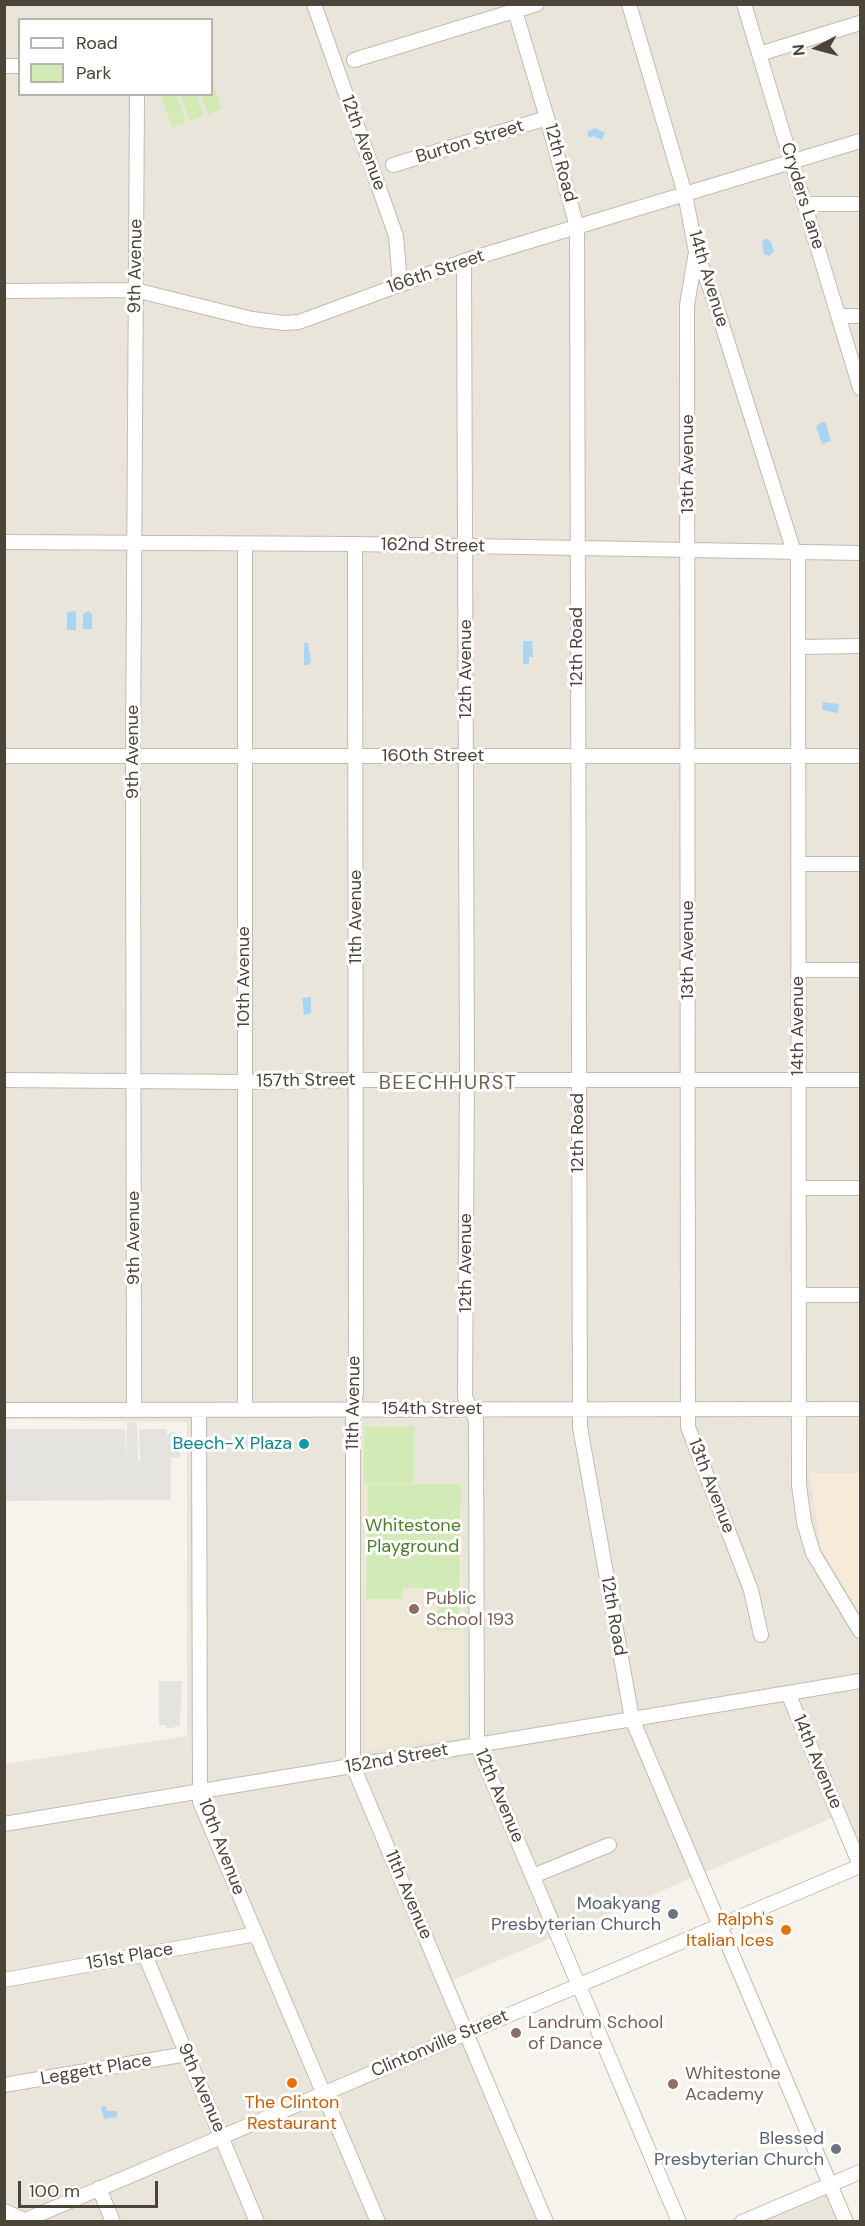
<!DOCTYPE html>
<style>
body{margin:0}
#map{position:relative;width:865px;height:2226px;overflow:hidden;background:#f6f3ec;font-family:"DM Sans",sans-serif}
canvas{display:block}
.frame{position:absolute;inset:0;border:6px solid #4b4439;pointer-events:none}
.legend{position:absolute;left:18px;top:18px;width:195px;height:78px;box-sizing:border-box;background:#fff;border:2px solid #b7b4b0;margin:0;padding:8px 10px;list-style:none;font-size:18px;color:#4b4439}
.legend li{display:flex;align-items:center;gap:12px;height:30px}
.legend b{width:30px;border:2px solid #b7b4b0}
.north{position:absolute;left:787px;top:18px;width:60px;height:60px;-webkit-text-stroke:4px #fff;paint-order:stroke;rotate:264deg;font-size:16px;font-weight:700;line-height:24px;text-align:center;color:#4b4439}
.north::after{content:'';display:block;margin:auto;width:21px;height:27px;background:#4b4439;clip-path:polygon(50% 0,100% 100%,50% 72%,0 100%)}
.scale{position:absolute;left:18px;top:2181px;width:140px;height:27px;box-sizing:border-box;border:3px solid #4b4439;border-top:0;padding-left:8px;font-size:18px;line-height:21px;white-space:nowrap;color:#4b4439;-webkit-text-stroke:4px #fff;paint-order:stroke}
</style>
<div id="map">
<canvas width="865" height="2226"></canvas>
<div class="frame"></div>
<ul class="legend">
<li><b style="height:8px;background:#fff"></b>Road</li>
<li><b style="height:16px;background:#d2eab5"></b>Park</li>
</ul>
<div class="north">N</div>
<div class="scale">100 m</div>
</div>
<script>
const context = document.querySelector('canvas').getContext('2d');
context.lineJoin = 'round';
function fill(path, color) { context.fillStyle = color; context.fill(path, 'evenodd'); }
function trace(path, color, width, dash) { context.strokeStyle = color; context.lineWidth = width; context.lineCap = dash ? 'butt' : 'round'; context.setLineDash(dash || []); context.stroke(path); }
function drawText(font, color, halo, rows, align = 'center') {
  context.font = font + ' "DM Sans",sans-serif'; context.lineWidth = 6; context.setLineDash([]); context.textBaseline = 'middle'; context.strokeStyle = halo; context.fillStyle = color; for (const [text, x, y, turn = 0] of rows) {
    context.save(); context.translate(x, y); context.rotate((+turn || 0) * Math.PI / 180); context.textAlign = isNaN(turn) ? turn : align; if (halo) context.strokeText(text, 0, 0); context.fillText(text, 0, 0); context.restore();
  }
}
fill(new Path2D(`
 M5,5H860V1473L810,1474L821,1548L860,1613V1845L846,1812L453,1980L554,2221H5V1764L187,1736V1422L5,1419ZM20,20H212V94H20Z
 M833,2176L852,2222H726Z`), '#eae5da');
fill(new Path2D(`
 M810,1473H860V1613L821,1548Z`), '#f7ead8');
fill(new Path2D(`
 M462,1483L465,1735L370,1750L366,1746L363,1484Z`), '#efe8d6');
fill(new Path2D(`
 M212,79L222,109L208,115L201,95L212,94Z
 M164,95H176L186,122L172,127L161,96Z
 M180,95H197L204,116L190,121Z
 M364,1426H414V1483H364Z
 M368,1484H461L459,1630H437V1588H403L402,1599H366Z`), '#d2eab5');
fill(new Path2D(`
 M127,1422H137L138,1462L140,1461L139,1429H167V1436L172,1431L178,1436L173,1441L180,1442V1457L171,1458V1500L5,1501V1429H125L126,1462Z
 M159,1681H182L180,1726L166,1729V1725H159Z`), '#e5e3e0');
fill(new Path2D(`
 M595,128L605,133L602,140L593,136L589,138L587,132Z
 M766,238L771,242L774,251L769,256L764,254L762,242Z
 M822,422L826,423L831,441L822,444L816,426Z
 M76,611V630H67V612Z
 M88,611L92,614V629H83V614Z
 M523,641H532L533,657H529V664H523Z
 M304,643H308L311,660L309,665H304Z
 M823,702L839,704L838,713L822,710Z
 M311,997V1013L304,1015L302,998Z
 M106,2106L107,2111H117V2117L104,2119L101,2107Z`), '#a9d4f2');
const minor = new Path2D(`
 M314,4L396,236L400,283
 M513,4L547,118L577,227L580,1427L632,1719L846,2222
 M629,4L685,194L696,252L712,293L794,552
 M744,4L860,388
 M759,54L860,23
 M354,60L537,4
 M4,66H20
 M393,165L547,118
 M804,204H860
 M696,252L687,305L688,1427L751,1590L761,1635
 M464,261L467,1070L465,1397L476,1420L477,1745L679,2222
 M4,291L135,290L252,319L284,323L299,322L464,261L860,141
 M838,316H860
 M4,542L355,544L860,553
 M245,544V1410
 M355,544L356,1392L353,1409V1766L546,2222
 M798,552L799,1485L804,1522L813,1553L860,1631
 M798,647L860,646
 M4,756H860
 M798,864H860
 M798,970H860
 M4,1080L244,1082L356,1080H860
 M799,1188H860
 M799,1295H860
 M4,1410L860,1409
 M134,1410L133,756L137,94
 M199,1410L200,1802L378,2222
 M788,1693L860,1865
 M4,1824L860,1681
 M533,1876L609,1845
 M145,1955L257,2222
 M4,1980L256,1934
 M4,2085L187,2054
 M99,2188L113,2222
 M4,2211L24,2220
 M21,2222L860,1866
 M742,2222L860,2172`);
trace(minor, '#c2bbae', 16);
trace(minor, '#fff', 14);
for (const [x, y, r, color] of [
 [304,1444,6,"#0f9aa8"],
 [414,1609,6,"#8d6e63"],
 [673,1914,6,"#6b7280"],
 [786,1930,6,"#e8710a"],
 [516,2033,6,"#8d6e63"],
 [292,2083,6,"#e8710a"],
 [673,2084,6,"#8d6e63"],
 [836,2149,6,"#6b7280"]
]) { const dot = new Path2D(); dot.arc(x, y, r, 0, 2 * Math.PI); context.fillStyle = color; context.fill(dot); trace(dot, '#fff', 2); }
drawText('18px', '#4b4439', '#fff', [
 ["Burton Street",470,142,-17],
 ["12th Avenue",363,143,70],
 ["12th Road",560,163,75],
 ["Cryders Lane",802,196,73],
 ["9th Avenue",136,266,-89],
 ["166th Street",436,272,-19],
 ["14th Avenue",708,279,73],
 ["13th Avenue",688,464,-90],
 ["162nd Street",433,546,1],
 ["12th Road",577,647,-90],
 ["12th Avenue",466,669,-90],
 ["9th Avenue",133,752,-90],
 ["160th Street",433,756],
 ["11th Avenue",356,917,-90],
 ["13th Avenue",688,950,-90],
 ["10th Avenue",244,977,-90],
 ["14th Avenue",798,1026,-90],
 ["157th Street",306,1081,-1],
 ["12th Road",578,1133,-90],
 ["9th Avenue",134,1238,-90],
 ["12th Avenue",466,1263,-90],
 ["11th Avenue",354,1403,-89],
 ["154th Street",432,1409],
 ["13th Avenue",711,1486,69],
 ["12th Road",613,1616,80],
 ["152nd Street",397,1759,-10],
 ["14th Avenue",817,1762,67],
 ["12th Avenue",499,1796,67],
 ["10th Avenue",221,1847,69],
 ["11th Avenue",408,1895,67],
 ["151st Place",130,1957,-10],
 ["Clintonville Street",440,2044,-23],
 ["Leggett Place",96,2070,-10],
 ["9th Avenue",201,2088,67]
]);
drawText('18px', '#0d838f', '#fff', [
 ["Beech-X Plaza",292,1444]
], 'right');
drawText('18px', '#4a7f2a', '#fff', [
 ["Whitestone",413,1526],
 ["Playground",413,1547]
]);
drawText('18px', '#785e54', '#fff', [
 ["Public",426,1599],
 ["School 193",426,1620],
 ["Landrum School",528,2023],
 ["of Dance",528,2044],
 ["Whitestone",685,2074],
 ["Academy",685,2095]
], 'left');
drawText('18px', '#5b616d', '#fff', [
 ["Moakyang",661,1904],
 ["Presbyterian Church",661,1925],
 ["Blessed",824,2139],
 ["Presbyterian Church",824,2160]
], 'right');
drawText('18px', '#c56008', '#fff', [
 ["Ralph's",774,1920],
 ["Italian Ices",774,1941],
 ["The Clinton",292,2103,"center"],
 ["Restaurant",292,2124,"center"]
], 'right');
context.letterSpacing = '1.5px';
drawText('20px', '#6e6250', '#fff', [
 ["BEECHHURST",448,1084]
]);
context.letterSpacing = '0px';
</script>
